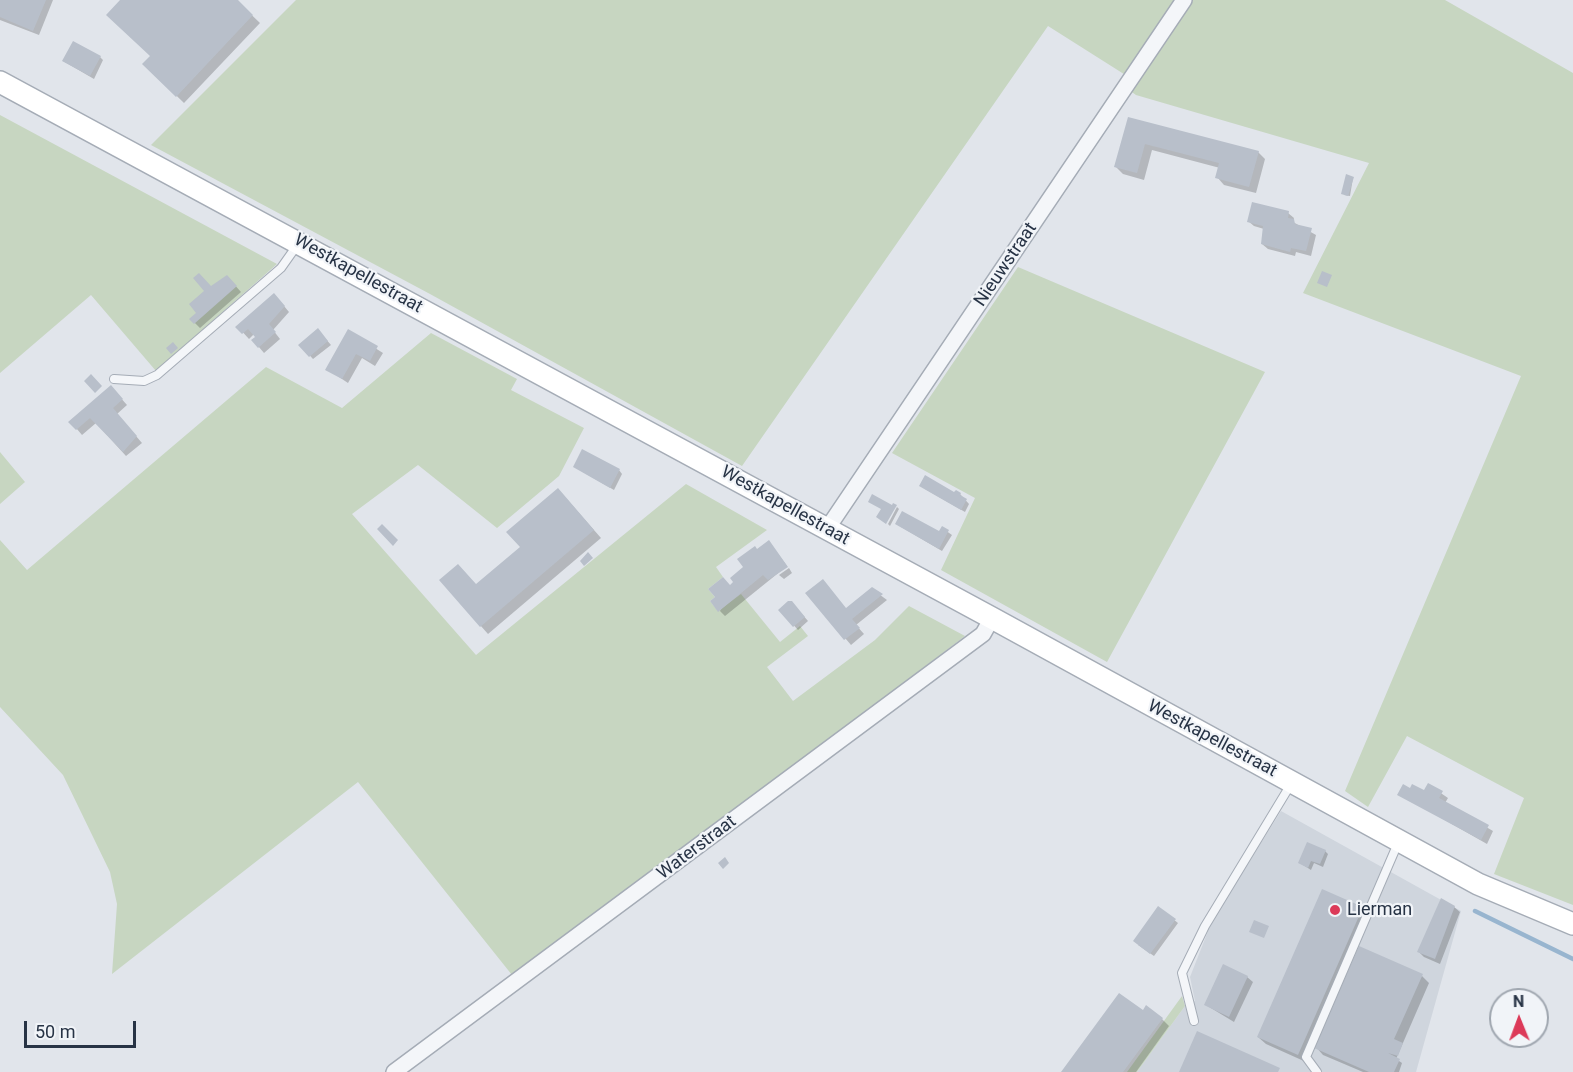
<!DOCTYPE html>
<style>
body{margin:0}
#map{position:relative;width:1573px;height:1072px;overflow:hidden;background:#e1e5eb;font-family:Roboto,sans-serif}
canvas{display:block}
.north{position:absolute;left:1489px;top:988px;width:60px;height:60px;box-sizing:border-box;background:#f1f4f8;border:2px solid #a0a7b0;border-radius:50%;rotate:359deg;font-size:16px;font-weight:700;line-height:24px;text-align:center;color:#273345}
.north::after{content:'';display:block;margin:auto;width:21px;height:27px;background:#dc3a59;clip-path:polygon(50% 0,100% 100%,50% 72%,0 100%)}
.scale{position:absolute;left:24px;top:1021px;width:112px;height:27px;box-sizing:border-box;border:3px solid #273345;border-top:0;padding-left:8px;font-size:18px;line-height:21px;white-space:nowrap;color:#273345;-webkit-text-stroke:4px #f1f4f8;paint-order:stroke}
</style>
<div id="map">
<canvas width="1573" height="1072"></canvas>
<div class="north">N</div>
<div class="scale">50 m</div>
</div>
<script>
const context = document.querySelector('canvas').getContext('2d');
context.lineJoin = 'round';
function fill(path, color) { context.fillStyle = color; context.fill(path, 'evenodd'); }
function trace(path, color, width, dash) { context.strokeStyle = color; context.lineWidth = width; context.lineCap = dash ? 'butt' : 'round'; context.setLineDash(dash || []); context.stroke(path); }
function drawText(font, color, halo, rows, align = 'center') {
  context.font = font + ' Roboto,sans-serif'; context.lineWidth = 4.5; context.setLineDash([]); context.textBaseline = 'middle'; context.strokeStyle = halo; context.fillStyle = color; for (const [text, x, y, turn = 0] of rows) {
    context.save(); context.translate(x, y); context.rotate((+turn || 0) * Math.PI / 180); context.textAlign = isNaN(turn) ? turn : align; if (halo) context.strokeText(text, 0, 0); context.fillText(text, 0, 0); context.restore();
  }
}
fill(new Path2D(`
 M1281,811L1461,911L1416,1072H1137L1185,1006L1195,1001L1190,977L1212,921Z`), '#cfd5dd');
fill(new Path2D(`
 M296,0H1178L1127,76L1048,26L742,466L430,294L151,145Z
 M1189,0H1445L1573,73V905L1494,874L1524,798L1407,736L1368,807L1345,791L1521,376L1303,293L1369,163L1136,95L1129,90Z
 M0,115L277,264L156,371L91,295L0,373Z
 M1018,267L1265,372L1107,662L941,570L975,498L892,453Z
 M431,333L517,379L511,390L584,428L559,476L497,528L418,465L352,514L476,655L686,484L767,530L716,567L723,577L708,589L715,597L710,601L718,611L741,594L780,642L800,626L808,636L767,667L793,701L875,640L909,606L965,636L516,980L358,782L112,974L117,904L110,872L63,775L0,707V540L27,570L266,367L342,408Z
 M0,452L25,482L0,504Z
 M1182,996L1185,1006L1137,1072H1127Z`), '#c7d6c1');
fill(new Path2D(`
 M0,0H53L39,35L0,20Z
 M122,0H236L260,23L184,103L144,64L152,56Z
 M100,57L103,60L94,79L63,61Z
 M1129,118L1258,152L1265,159L1256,193L1224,185L1217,177L1220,168L1152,150L1144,180L1123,174L1116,167Z
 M1353,178L1350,196L1344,195Z
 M1288,213L1294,218L1293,222L1316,235L1311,256L1296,252L1295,256L1268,249L1262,244L1264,229L1254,226L1248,221Z
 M232,282L241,292L200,328L191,319Z
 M279,300L289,312L273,330L280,339L264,353L253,340L257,337L254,334L249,339L238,327Z
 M318,330L331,345L313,359L300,345Z
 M348,331L383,353L375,366L362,358L348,383L327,369Z
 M111,387L127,405L117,414L142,443L126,456L96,423L82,435L71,422Z
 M619,470L622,474L614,490L583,472Z
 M925,489L960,494L969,504L965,512Z
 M565,497L601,538L488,634L441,581L476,586L522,547Z
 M897,507L899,509L890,526L888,524Z
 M896,524L940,533L942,528L952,535L942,551Z
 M769,542L787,566L725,616L720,611L730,587L757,550Z
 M789,568L792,573L784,579L779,575Z
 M872,589L887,600L856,625L864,634L851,645L807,593L846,610Z
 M795,606L808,621L798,630L780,610Z
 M1429,785L1448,798L1445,803L1493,831L1487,844L1399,794L1425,792Z
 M1325,851L1328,854L1323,867L1314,863L1311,870L1300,863Z
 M1454,907L1460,912L1440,964L1424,957L1419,952Z
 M1159,908L1178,923L1154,956L1138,945Z
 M1362,908L1370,916L1306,1062L1266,1044L1258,1037Z
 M1422,976L1429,983L1396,1059L1402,1063L1399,1072H1363L1323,1055L1316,1047Z
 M1247,977L1253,982L1234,1022L1206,1005Z
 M1143,1013L1162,1019L1169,1026L1136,1072H1063Z`), '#0003');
trace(new Path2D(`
 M1475,911L1573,959`), '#98b5cf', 4.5);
fill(new Path2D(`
 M0,0H46L33,31L0,17Z
 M120,0H238L253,15L176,97L142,64L150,56L106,15Z
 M73,41L101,56L90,76L62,61Z
 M1128,117L1259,151L1249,187L1215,178L1219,163L1145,144L1137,173L1114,167Z
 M1346,174L1354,177L1348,196L1341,194Z
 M1252,202L1289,211L1288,218L1294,219L1295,224L1312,228L1306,251L1291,248L1290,252L1261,244L1263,226L1247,222Z
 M1322,271L1332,275L1327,287L1317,283Z
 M199,273L211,286L227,275L237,286L194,324L189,319L196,313L189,304L204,291L193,278Z
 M274,293L285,306L269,324L276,332L258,348L251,340L255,337L248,329L242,334L235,327Z
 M318,328L328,341L309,357L298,345Z
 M348,329L378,346L370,361L356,354L342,379L325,370Z
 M173,342L178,348L171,354L166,348Z
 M91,374L102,386L95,393L84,381Z
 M111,385L123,399L113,408L137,436L123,452L90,418L76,430L68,422Z
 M582,449L620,469L610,488L573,467Z
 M925,475L954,492L956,490L961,493L960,495L967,499L961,510L919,486Z
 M558,488L594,530L480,627L439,580L458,564L476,584L520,547L506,532Z
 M872,494L892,505L893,503L897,505L886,524L876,517L881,509L868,502Z
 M902,511L939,531L942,526L949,530L939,549L895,524Z
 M382,524L398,540L393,546L377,529Z
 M769,540L788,567L768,580L763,575L718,612L710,601L715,597L708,589L723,577L730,585L733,582L730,578L743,567L737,559L755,546L757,549Z
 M588,552L593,558L584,566L580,561Z
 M823,579L846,608L872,587L883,594L852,619L860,628L844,640L805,593Z
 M788,601H792L805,617L793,627L778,610Z
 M1428,783L1443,791L1439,798L1489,825L1481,840L1397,795L1403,784L1410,788L1412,784L1424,790Z
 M1307,842L1326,850L1320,864L1311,861L1308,868L1298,863Z
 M725,857L729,863L723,869L718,863Z
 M1322,889L1363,907L1298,1055L1257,1037Z
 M1441,898L1455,906L1435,959L1417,952Z
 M1158,906L1176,919L1150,954L1133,941Z
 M1254,920L1269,926L1264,938L1249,932Z
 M1359,946L1423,974L1394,1039L1403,1043L1398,1056L1388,1053L1400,1059L1394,1072H1369L1314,1048Z
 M1223,964L1248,976L1229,1017L1204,1005Z
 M1119,993L1143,1010L1146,1005L1163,1018L1123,1072H1061Z
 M1197,1031L1280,1068L1278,1072H1179Z`), '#b8bfca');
const lane = new Path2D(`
 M114,379L144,381L157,375L281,268L298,244
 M1194,1021L1182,973L1205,926L1291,784
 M1317,1072L1306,1057L1398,843`);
const street = new Path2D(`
 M827,529L1184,0
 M394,1072L983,634L992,618`);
const secondary = new Path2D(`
 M0,82L992,618L1478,884L1573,924`);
trace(lane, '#a5acb6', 10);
trace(street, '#a5acb6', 18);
trace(secondary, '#a5acb6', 24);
trace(lane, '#f4f6f9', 8);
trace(street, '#f4f6f9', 15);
trace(secondary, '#fff', 21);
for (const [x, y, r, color] of [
 [1335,910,6,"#dc3a59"]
]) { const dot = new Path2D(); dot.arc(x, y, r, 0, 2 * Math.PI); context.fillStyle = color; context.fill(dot); trace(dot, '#f1f4f8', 2); }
drawText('18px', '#273345', '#f1f4f8', [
 ["Nieuwstraat",1006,265,-56],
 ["Westkapellestraat",358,274,29],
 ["Westkapellestraat",785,506,29],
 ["Westkapellestraat",1212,739,28],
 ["Waterstraat",697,848,-37]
]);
drawText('18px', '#273345', '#f1f4f8', [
 ["Lierman",1347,910]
], 'left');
</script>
